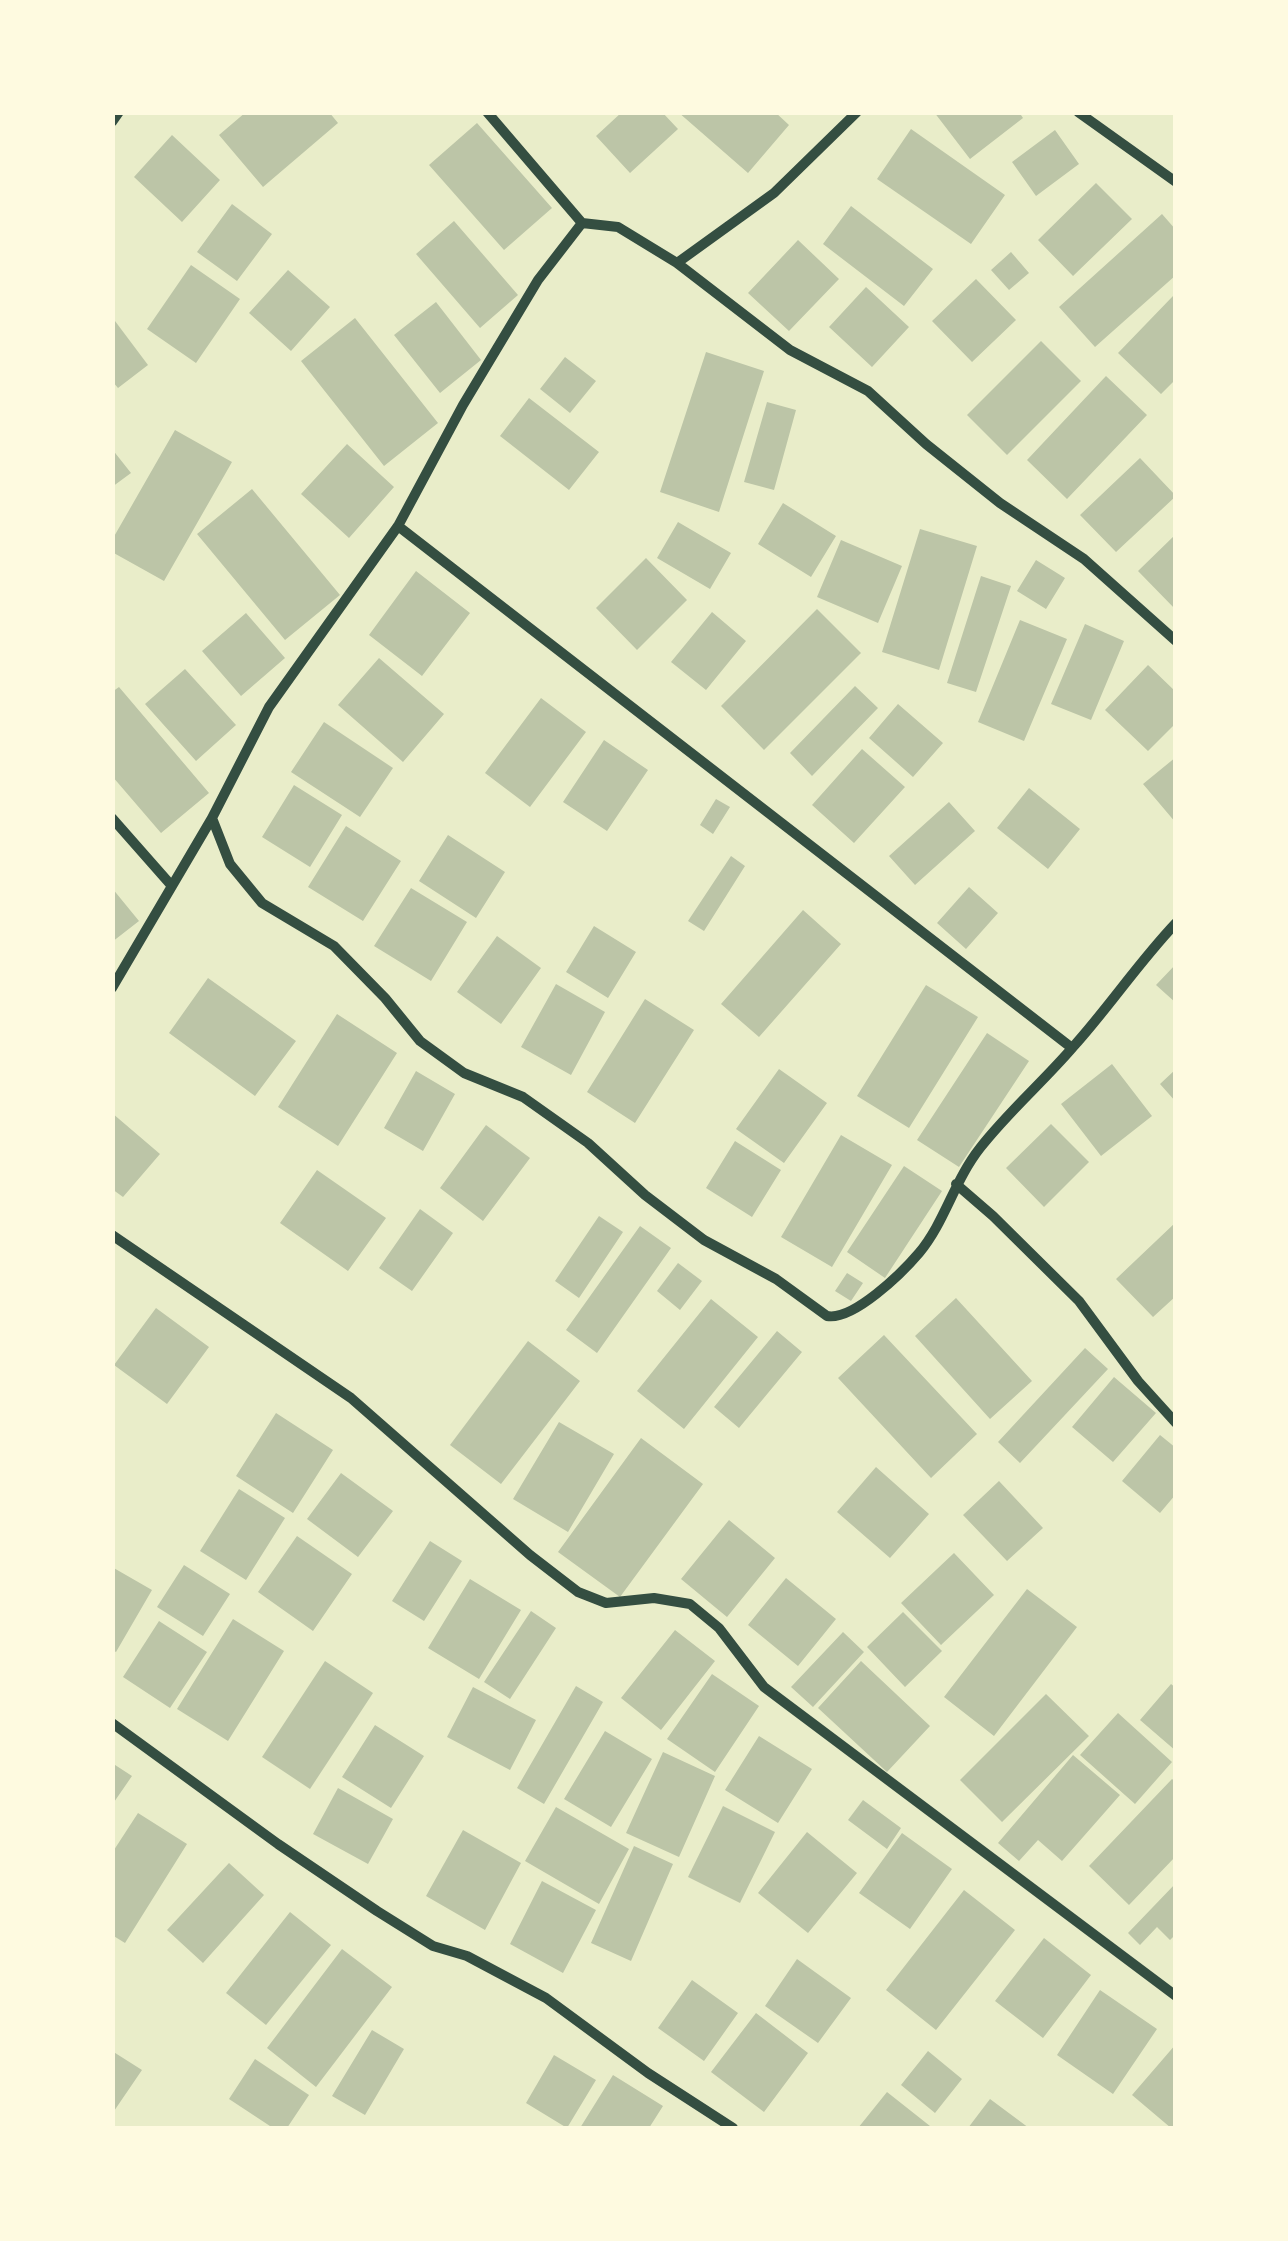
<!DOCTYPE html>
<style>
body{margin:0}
#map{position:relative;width:1288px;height:2241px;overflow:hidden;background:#e9edc9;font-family:"IBM Plex Sans",sans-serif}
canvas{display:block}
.frame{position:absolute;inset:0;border:115px solid #fefae0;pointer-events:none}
</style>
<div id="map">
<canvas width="1288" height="2241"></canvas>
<div class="frame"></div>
</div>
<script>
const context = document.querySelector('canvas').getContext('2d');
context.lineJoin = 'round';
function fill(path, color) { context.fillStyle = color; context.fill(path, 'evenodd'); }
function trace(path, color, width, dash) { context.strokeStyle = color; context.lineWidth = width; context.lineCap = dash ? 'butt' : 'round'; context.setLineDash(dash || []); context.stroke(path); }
fill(new Path2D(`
 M246,112H329L338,123L263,187L219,135Z
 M622,112H662L678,129L630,173L596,136Z
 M678,112H775L789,125L748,173Z
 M934,112H1019L1023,118L970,159Z
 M477,123L552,208L504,250L429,165Z
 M911,129L1005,195L971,244L877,179Z
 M1055,130L1079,164L1036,196L1012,162Z
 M172,135L220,180L182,222L134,177Z
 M1096,183L1132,219L1073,276L1038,240Z
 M232,204L272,234L237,281L197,252Z
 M851,206L933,269L904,306L823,244Z
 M1162,214L1176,230V275L1095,347L1059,307Z
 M454,221L518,295L480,328L416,254Z
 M798,240L839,279L789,331L748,293Z
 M1011,252L1029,273L1009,290L991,270Z
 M191,265L240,299L196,363L147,329Z
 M288,270L330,307L291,351L249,313Z
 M976,279L1016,320L972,362L932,321Z
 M866,287L909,327L872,367L829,327Z
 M1173,296L1176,299V379L1161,394L1118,353Z
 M436,302L481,360L440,393L394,335Z
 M112,317L148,365L118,388L112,381Z
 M355,318L438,423L384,466L301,361Z
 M1041,341L1081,381L1007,455L967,415Z
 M706,352L764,371L719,512L660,492Z
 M565,357L596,381L570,413L540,389Z
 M1106,376L1147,415L1067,499L1027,460Z
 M529,398L599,452L569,490L500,436Z
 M767,402L796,410L774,490L744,482Z
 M175,430L232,462L164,581L112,552V540Z
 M347,444L394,487L349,538L301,494Z
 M112,449L131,473L112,487Z
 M1140,458L1176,496L1116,552L1080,515Z
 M252,489L340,595L285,640L197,534Z
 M783,503L836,536L811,577L758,544Z
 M678,522L731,553L710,589L657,558Z
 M920,529L977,546L939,670L882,652Z
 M1176,534V610L1138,571Z
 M841,540L902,566L878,623L817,597Z
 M646,558L687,600L637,650L596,608Z
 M1036,560L1065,578L1046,609L1017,591Z
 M416,571L470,613L422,676L369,635Z
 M981,576L1011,586L976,692L947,683Z
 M817,609L861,653L764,750L721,706Z
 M712,612L746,641L706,690L671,662Z
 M246,613L285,658L241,696L202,651Z
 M1020,620L1067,639L1024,741L978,722Z
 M1085,624L1124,641L1091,720L1051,704Z
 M379,658L444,714L403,762L338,705Z
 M1148,665L1176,692V723L1148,751L1105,710Z
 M185,669L236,725L196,761L145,704Z
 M855,686L878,708L812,776L790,753Z
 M119,687L209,793L161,833L112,776V692Z
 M541,698L586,732L530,807L485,773Z
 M898,704L943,743L913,777L869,738Z
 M324,722L393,768L360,817L291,772Z
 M604,740L648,770L607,831L563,802Z
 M862,749L905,787L854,843L812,805Z
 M1176,757V823L1143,784Z
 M294,785L342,815L310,867L262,837Z
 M1029,788L1080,829L1048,869L997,828Z
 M716,799L730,807L713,834L700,825Z
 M949,802L975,831L915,885L889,856Z
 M346,826L401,861L363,921L308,887Z
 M448,835L505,872L476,918L419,881Z
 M731,856L745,866L704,931L688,921Z
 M969,887L998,913L966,949L937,923Z
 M112,888L139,921L112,942Z
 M411,888L467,922L431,981L374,946Z
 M803,910L841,944L759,1037L721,1004Z
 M594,926L636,952L608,998L566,972Z
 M497,936L541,968L501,1024L457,992Z
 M1176,964V1003L1156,985Z
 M208,978L296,1041L255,1096L169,1033Z
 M556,984L605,1012L571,1075L521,1047Z
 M926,985L978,1017L909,1128L857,1096Z
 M645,999L694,1030L635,1123L587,1092Z
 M337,1014L397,1053L338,1146L278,1107Z
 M987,1033L1029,1061L959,1167L917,1140Z
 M1112,1064L1152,1116L1101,1156L1061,1104Z
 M779,1069L827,1103L784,1163L736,1129Z
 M1176,1069V1102L1160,1084Z
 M416,1071L455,1094L423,1151L384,1128Z
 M112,1113L160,1154L123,1197L112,1189Z
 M1051,1124L1089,1162L1044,1207L1006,1168Z
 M486,1125L530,1158L483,1221L440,1188Z
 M841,1135L892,1165L832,1267L781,1237Z
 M735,1141L781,1170L752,1217L706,1188Z
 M904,1166L942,1191L885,1278L847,1252Z
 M317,1170L386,1218L348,1271L280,1223Z
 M420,1209L453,1233L412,1291L379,1268Z
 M599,1216L623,1232L579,1298L555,1281Z
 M1176,1222V1296L1153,1317L1116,1279Z
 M640,1226L671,1248L597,1353L566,1330Z
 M678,1263L702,1281L680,1310L657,1291Z
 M847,1273L863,1283L851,1301L835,1291Z
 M956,1298L1032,1381L990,1419L915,1336Z
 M711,1299L758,1337L684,1429L637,1391Z
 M156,1308L209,1347L167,1404L114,1365Z
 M777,1331L802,1352L739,1428L714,1407Z
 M884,1335L977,1434L931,1478L838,1378Z
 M528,1341L580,1381L501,1484L450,1445Z
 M1085,1348L1108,1369L1020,1463L998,1442Z
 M1114,1377L1156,1413L1113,1462L1072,1427Z
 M276,1413L333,1450L293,1513L236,1476Z
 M559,1422L614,1454L568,1532L513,1499Z
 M1160,1435L1176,1448V1494L1160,1513L1122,1481Z
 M641,1438L703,1484L620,1597L558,1552Z
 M876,1467L929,1514L890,1558L837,1512Z
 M341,1473L393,1511L358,1557L307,1519Z
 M999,1481L1043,1528L1007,1561L963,1515Z
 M239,1489L285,1518L246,1580L200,1551Z
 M729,1520L775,1558L727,1617L681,1579Z
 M297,1536L352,1574L313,1631L258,1592Z
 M430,1541L462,1561L424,1621L392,1601Z
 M954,1553L994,1595L941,1645L901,1603Z
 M184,1565L230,1594L203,1636L157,1607Z
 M112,1567L152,1590L116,1652L112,1650Z
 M786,1578L836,1619L798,1666L748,1625Z
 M470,1579L521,1610L479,1679L428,1648Z
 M1027,1589L1077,1627L994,1736L944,1697Z
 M531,1611L556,1628L510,1699L484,1682Z
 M903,1612L942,1651L905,1687L867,1647Z
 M233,1619L284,1651L228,1741L177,1709Z
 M159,1621L207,1652L170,1708L123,1677Z
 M675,1630L715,1661L661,1730L621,1698Z
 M843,1632L864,1652L813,1707L791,1687Z
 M325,1661L373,1693L310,1789L262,1757Z
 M861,1661L930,1726L887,1772L818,1708Z
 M712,1674L759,1706L715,1772L667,1739Z
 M1171,1684L1176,1688V1751L1140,1720Z
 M576,1686L603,1702L544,1804L517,1788Z
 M473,1687L536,1720L510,1770L447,1737Z
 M1046,1694L1089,1736L1002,1822L960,1780Z
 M1118,1713L1172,1762L1135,1804L1080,1755Z
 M375,1725L424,1756L391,1808L342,1777Z
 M605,1731L652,1759L611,1827L564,1799Z
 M759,1736L812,1769L778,1823L725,1790Z
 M663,1752L715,1776L679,1857L626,1833Z
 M1073,1755L1120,1795L1062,1861L1038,1840L1019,1861L998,1843Z
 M112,1763L132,1776L112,1805Z
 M1172,1779L1176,1782V1856L1129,1905L1089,1866Z
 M338,1788L393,1819L368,1864L313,1834Z
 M863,1800L901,1828L887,1849L848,1820Z
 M723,1806L775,1832L740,1903L688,1877Z
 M556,1807L629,1849L599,1904L525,1861Z
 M138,1813L187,1844L125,1943L112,1935V1853Z
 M463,1830L521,1863L485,1930L426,1896Z
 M807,1832L857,1873L808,1933L758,1893Z
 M902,1833L952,1869L910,1929L859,1893Z
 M634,1846L673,1864L631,1961L591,1943Z
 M229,1863L264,1895L203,1963L167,1930Z
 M542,1881L596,1910L563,1973L510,1944Z
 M1176,1883V1934L1170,1940L1157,1927L1140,1945L1128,1933Z
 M964,1890L1015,1930L936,2030L886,1990Z
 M290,1912L331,1945L266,2025L226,1993Z
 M1044,1938L1091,1975L1043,2038L995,2001Z
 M342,1949L392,1987L316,2087L267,2048Z
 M797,1959L851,1998L818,2043L765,2006Z
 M692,1980L738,2013L704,2061L658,2028Z
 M1100,1990L1157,2029L1113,2094L1057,2055Z
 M756,2013L808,2053L764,2112L711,2072Z
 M372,2030L404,2049L365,2115L332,2096Z
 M1176,2044V2128H1171L1132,2095Z
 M112,2051L142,2070L112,2114Z
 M928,2051L962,2079L935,2113L901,2085Z
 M554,2055L596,2080L567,2128L526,2103Z
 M255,2059L309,2095L287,2128H273L229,2099Z
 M613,2075L663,2106L649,2128H580Z
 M887,2092L930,2126L928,2128H858Z
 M990,2099L1029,2128H968Z`), '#bcc5a7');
trace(new Path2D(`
 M487,112L582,223L618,227L677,263L790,350L868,391L926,444L1000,503L1084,559L1176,641
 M1078,112L1176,182
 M112,122L119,112
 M677,263L774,193L857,112
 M398,526L1072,1048
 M112,818L171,885
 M212,818L230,864L262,903L334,946L385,998L420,1041L464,1073L523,1097L588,1143L645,1195L704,1240L776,1279L827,1316C853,1321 902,1273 919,1253C945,1222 954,1181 980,1148C1008,1112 1043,1082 1073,1047C1109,1007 1139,962 1176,923
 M112,988L212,818L269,707L398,526L463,405L538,280L582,223
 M956,1184L993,1216L1079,1301L1138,1381L1176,1423
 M112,1235L351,1398L530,1555L578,1592L606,1603L654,1598L690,1604L719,1628L764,1687L1176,1996
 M112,1723L278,1844L377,1911L433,1946L467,1956L546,1998L648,2073L733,2128`), '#344e41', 10);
</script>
